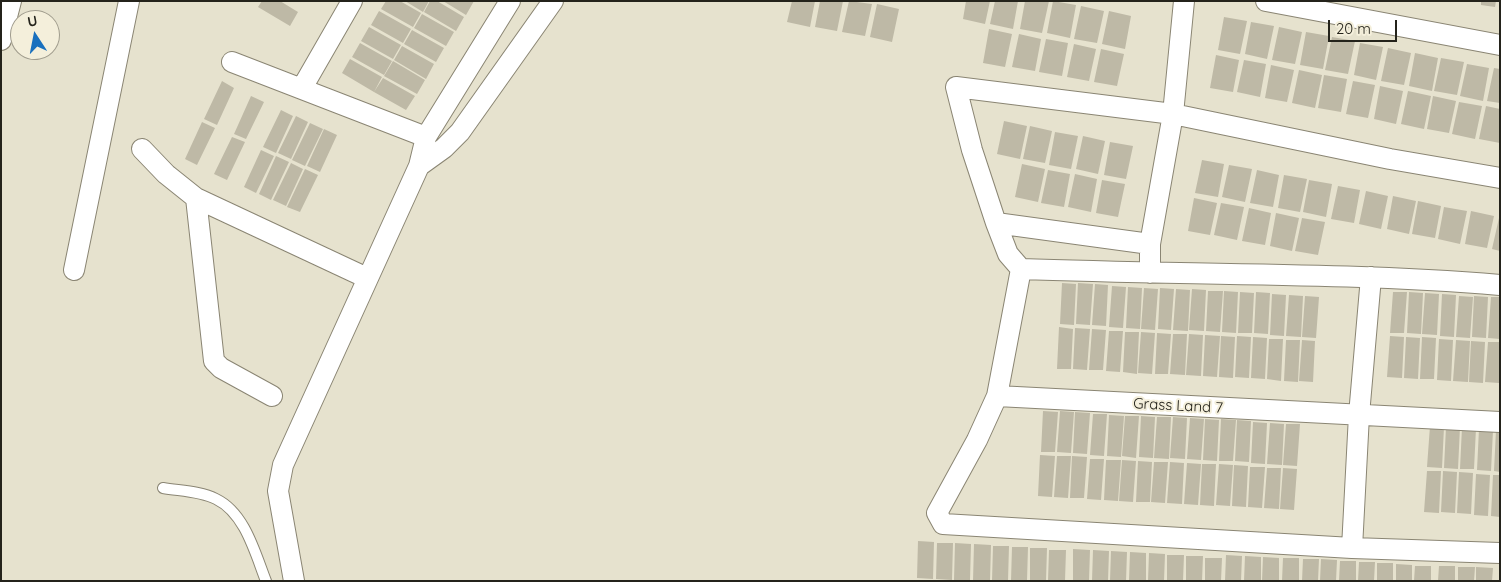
<!DOCTYPE html>
<style>
body{margin:0}
#map{position:relative;width:1501px;height:582px;overflow:hidden;background:#e6e2ce;font-family:Quicksand,sans-serif}
canvas{display:block}
.frame{position:absolute;inset:0;border:2px solid #24231b;pointer-events:none}
.north{position:absolute;left:10px;top:10px;width:50px;height:50px;box-sizing:border-box;background:#f4efdb;border:1px solid #a19d8e;border-radius:50%;rotate:349deg;font-size:14px;font-weight:700;line-height:20px;text-align:center;color:#24231b}
.north::after{content:'';display:block;margin:auto;width:18px;height:22px;background:#1970be;clip-path:polygon(50% 0,100% 100%,50% 72%,0 100%)}
.scale{position:absolute;left:1328px;top:20px;width:69px;height:22px;box-sizing:border-box;border:2px solid #24231b;border-top:0;padding-left:6px;font-size:15px;line-height:18px;white-space:nowrap;color:#24231b;-webkit-text-stroke:4px #f4efdb;paint-order:stroke}
</style>
<div id="map">
<canvas width="1501" height="582"></canvas>
<div class="frame"></div>
<div class="north">U</div>
<div class="scale">20 m</div>
</div>
<script>
const context = document.querySelector('canvas').getContext('2d');
context.lineJoin = 'round';
function fill(path, color) { context.fillStyle = color; context.fill(path, 'evenodd'); }
function trace(path, color, width, dash) { context.strokeStyle = color; context.lineWidth = width; context.lineCap = dash ? 'butt' : 'round'; context.setLineDash(dash || []); context.stroke(path); }
function drawText(font, color, halo, rows, align = 'center') {
  context.font = font + ' Quicksand,sans-serif'; context.lineWidth = 4; context.setLineDash([]); context.textBaseline = 'middle'; context.strokeStyle = halo; context.fillStyle = color; for (const [text, x, y, turn = 0] of rows) {
    context.save(); context.translate(x, y); context.rotate((+turn || 0) * Math.PI / 180); context.textAlign = isNaN(turn) ? turn : align; if (halo) context.strokeText(text, 0, 0); context.fillText(text, 0, 0); context.restore();
  }
}
fill(new Path2D(`
 M262,1H280L298,12L290,26L258,7Z
 M386,1H400L421,13L413,27L381,9Z
 M405,1H429L423,12Z
 M430,1H437L464,17L456,31L424,12Z
 M443,1H474L466,15Z
 M792,1H815L810,27L787,22Z
 M820,1H843L837,31L815,27Z
 M849,1L872,4L865,36L842,32Z
 M966,1H990L985,24L963,19Z
 M995,1H1018L1013,29L990,24Z
 M1025,1H1049L1042,33L1020,29Z
 M1053,1L1076,5L1070,38L1047,33Z
 M1481,1H1496L1495,7L1481,5Z
 M877,4L899,9L892,42L870,37Z
 M1081,6L1104,11L1097,43L1074,39Z
 M379,11L411,29L403,43L371,25Z
 M1109,11L1131,16L1125,49L1102,44Z
 M422,14L454,32L446,46L414,28Z
 M1224,17L1247,21L1240,54L1218,50Z
 M1251,22L1274,26L1267,59L1245,54Z
 M369,27L401,45L393,59L361,41Z
 M1279,27L1302,32L1295,64L1272,60Z
 M989,29L1012,34L1005,67L983,63Z
 M412,30L444,48L436,62L404,44Z
 M1306,32L1329,36L1323,69L1300,65Z
 M1019,34L1041,39L1035,71L1012,67Z
 M1332,37L1355,41L1348,74L1325,70Z
 M1046,39L1068,43L1062,76L1039,72Z
 M360,43L392,61L384,75L352,57Z
 M1360,43L1383,47L1376,80L1354,75Z
 M1074,44L1096,49L1089,81L1067,77Z
 M402,46L434,64L426,79L394,60Z
 M1388,48L1411,53L1404,85L1381,81Z
 M1101,49L1124,54L1117,86L1094,82Z
 M1415,53L1438,58L1432,91L1409,86Z
 M1216,55L1239,60L1233,92L1210,88Z
 M1441,58L1464,62L1457,95L1434,91Z
 M350,59L382,77L374,92L342,73Z
 M1244,60L1266,64L1260,97L1237,92Z
 M393,61L425,80L417,94L384,76Z
 M1467,64L1489,68L1483,101L1460,96Z
 M1271,65L1294,70L1287,102L1265,98Z
 M1494,68L1500,69V103L1487,101Z
 M1299,70L1322,75L1315,108L1292,103Z
 M1324,75L1347,79L1341,112L1318,108Z
 M383,78L415,96L406,110L374,92Z
 M222,81L234,88L217,125L204,119Z
 M1353,81L1375,85L1368,118L1346,114Z
 M1380,86L1403,91L1396,124L1374,119Z
 M1408,91L1431,96L1424,129L1401,124Z
 M251,96L264,102L246,139L234,134Z
 M1433,96L1456,101L1449,133L1427,129Z
 M1459,102L1482,106L1475,139L1452,134Z
 M1486,106L1500,109V143L1479,139Z
 M281,110L293,116L276,153L263,147Z
 M296,116L308,122L291,159L278,153Z
 M1004,121L1027,126L1020,159L997,154Z
 M202,122L215,128L197,165L185,159Z
 M310,123L323,129L305,166L292,160Z
 M1030,126L1052,131L1045,163L1023,159Z
 M324,129L337,135L320,172L307,166Z
 M1055,132L1078,136L1071,169L1049,165Z
 M1083,136L1105,141L1098,174L1076,169Z
 M232,137L245,142L227,180L214,174Z
 M1110,142L1133,146L1126,179L1104,175Z
 M261,150L274,156L256,193L244,187Z
 M276,156L289,162L271,200L259,194Z
 M1202,160L1224,164L1218,197L1195,193Z
 M291,163L303,169L286,206L273,200Z
 M1022,164L1045,169L1038,202L1015,197Z
 M1229,165L1252,169L1245,202L1222,197Z
 M305,169L318,175L300,212L287,207Z
 M1048,170L1070,174L1064,207L1041,203Z
 M1257,170L1279,175L1273,207L1250,203Z
 M1075,174L1097,179L1091,212L1068,207Z
 M1284,175L1307,179L1300,212L1278,208Z
 M1102,180L1125,184L1118,217L1096,213Z
 M1309,180L1332,184L1326,217L1303,212Z
 M1338,186L1360,190L1354,223L1331,219Z
 M1366,191L1388,196L1381,229L1359,224Z
 M1393,196L1416,201L1409,234L1387,229Z
 M1194,198L1217,203L1210,235L1188,231Z
 M1418,201L1441,206L1435,238L1412,234Z
 M1221,203L1244,207L1237,240L1214,235Z
 M1444,207L1467,211L1460,244L1438,239Z
 M1249,208L1271,213L1265,245L1242,241Z
 M1471,211L1494,216L1487,248L1465,244Z
 M1276,213L1299,218L1292,251L1270,246Z
 M1302,218L1325,222L1318,255L1295,251Z
 M1499,218H1500V251L1492,249Z
 M1062,283L1076,284L1074,325L1060,324Z
 M1078,283L1093,284L1090,325L1076,324Z
 M1095,284L1108,285L1106,326L1092,325Z
 M1112,286L1126,287L1123,328L1109,327Z
 M1128,287L1142,288L1140,329L1126,328Z
 M1144,288L1158,289L1155,330L1141,329Z
 M1160,288L1174,289L1171,330L1158,329Z
 M1176,289L1190,290L1188,331L1173,330Z
 M1192,289L1206,290L1204,331L1189,330Z
 M1208,291H1223L1220,332L1206,331Z
 M1224,291L1238,292L1236,333L1222,332Z
 M1240,292L1254,293L1252,333H1238Z
 M1256,292L1270,293L1268,334L1254,333Z
 M1393,292H1407L1404,333H1390Z
 M1409,292L1423,293L1421,334L1407,333Z
 M1425,293L1439,294L1437,335L1422,334Z
 M1272,294L1286,295L1284,336L1270,335Z
 M1442,294L1456,295L1454,337L1440,336Z
 M1289,295L1303,296L1301,337L1286,336Z
 M1305,296L1319,297L1316,338L1302,337Z
 M1459,296L1473,297L1470,338L1456,337Z
 M1474,296L1488,297L1486,338L1472,337Z
 M1491,297H1500V339L1488,338Z
 M1059,327L1073,329L1071,369H1057Z
 M1075,328L1090,329L1087,370L1073,369Z
 M1092,329L1106,330L1103,370H1089Z
 M1109,331H1123L1120,372L1106,371Z
 M1125,332H1139L1137,374L1123,372Z
 M1141,332L1155,333L1152,374L1138,373Z
 M1157,333L1171,334L1168,374H1155Z
 M1173,334H1187L1185,375L1170,374Z
 M1189,334L1203,335L1201,376L1186,375Z
 M1205,335L1220,336L1217,377L1203,376Z
 M1221,336L1235,337L1233,378L1219,377Z
 M1237,336L1251,337L1249,378L1235,377Z
 M1390,336L1404,337L1402,378L1387,377Z
 M1253,337L1267,338L1265,379L1251,378Z
 M1406,337L1420,338L1418,379L1404,378Z
 M1422,337L1436,338L1434,379H1420Z
 M1269,339H1283L1281,381L1267,379Z
 M1439,339L1453,340L1451,381L1437,380Z
 M1286,340H1300L1298,382L1284,381Z
 M1302,340L1315,341L1313,382L1299,381Z
 M1456,340L1470,341L1468,382L1453,381Z
 M1471,341L1485,342L1483,383L1469,382Z
 M1488,342H1500L1499,383L1485,382Z
 M1043,411L1058,412L1055,452H1041Z
 M1060,411L1074,412L1071,453L1057,452Z
 M1075,412L1090,413L1087,454L1073,453Z
 M1093,414H1107L1104,456L1090,455Z
 M1109,415L1124,416L1121,457L1107,456Z
 M1125,416H1139L1136,458L1122,456Z
 M1141,416L1155,417L1153,458L1139,457Z
 M1157,417H1171L1169,459L1154,458Z
 M1173,417L1187,418L1185,459L1170,458Z
 M1190,418L1204,419L1201,460L1187,459Z
 M1205,419L1219,420L1217,461L1203,460Z
 M1221,419L1236,420L1233,461H1219Z
 M1237,420L1251,421L1249,462L1235,461Z
 M1253,422L1267,423L1265,464L1251,463Z
 M1270,423L1284,424L1282,465L1267,464Z
 M1286,424H1300L1297,466L1283,465Z
 M1430,426L1444,427L1442,468L1427,467Z
 M1446,427H1460L1458,469L1444,468Z
 M1462,427L1476,428L1474,469H1460Z
 M1479,429L1493,430L1491,471L1477,470Z
 M1496,430L1500,431V472L1494,471Z
 M1040,455L1055,456L1052,497L1038,496Z
 M1057,456H1071L1068,498L1054,497Z
 M1072,456L1087,457L1084,498H1070Z
 M1090,459H1104L1101,500L1087,499Z
 M1106,460H1121L1118,501L1104,500Z
 M1122,460L1136,461L1133,502L1119,501Z
 M1138,461L1152,462L1150,502H1136Z
 M1154,462H1168L1165,503L1151,502Z
 M1170,462L1184,463L1182,504L1167,503Z
 M1187,463L1201,464L1198,505L1184,504Z
 M1202,464H1216L1214,506L1200,505Z
 M1219,464L1233,465L1230,506L1216,505Z
 M1234,465L1248,466L1246,507L1232,506Z
 M1250,467H1265L1262,508L1248,507Z
 M1267,468H1281L1279,509L1264,508Z
 M1283,468L1297,469L1294,510L1280,509Z
 M1427,471H1441L1439,513L1424,512Z
 M1443,471L1457,472L1455,513L1441,512Z
 M1459,472L1473,473L1471,514L1457,513Z
 M1476,474L1490,475L1488,516L1474,515Z
 M1493,475H1500V517L1491,516Z
 M918,541L934,542L933,579L917,578Z
 M937,543H953L952,580L936,579Z
 M955,543L971,544L970,580H954Z
 M974,544L991,545L990,581H973Z
 M993,546H1009L1008,581H992Z
 M1012,547H1028L1027,581H1011Z
 M1030,548H1047L1046,581H1030Z
 M1073,549L1090,550L1089,581H1073Z
 M1049,550H1066L1065,581H1048Z
 M1093,550L1109,551L1108,581H1092Z
 M1111,551L1127,552L1126,581H1110Z
 M1130,552L1146,553V581H1129Z
 M1149,553L1165,554L1164,581H1148Z
 M1167,555H1184L1183,581H1167Z
 M1226,555L1242,556L1241,581H1225Z
 M1186,556H1203L1202,581H1186Z
 M1245,556L1261,557V581H1244Z
 M1263,557L1279,558V581H1262Z
 M1205,558H1222L1221,581H1205Z
 M1283,558H1299V581H1282Z
 M1303,559H1319L1318,581H1302Z
 M1321,559L1337,560L1336,581H1320Z
 M1340,561H1356V581H1339Z
 M1359,562H1375L1374,581H1358Z
 M1377,563H1393V581H1377Z
 M1396,564L1412,565V581H1396Z
 M1415,566H1431V581H1414Z
 M1439,566H1455V581H1438Z
 M1458,567H1475L1474,581H1458Z
 M1476,567L1493,568L1492,581H1476Z`), '#beb9a6');
const lane = new Path2D(`
 M163,488C180,491 200,491 216,499C245,513 255,553 266,581`);
const street = new Path2D(`
 M1266,1L1500,45
 M1,40L11,1
 M232,62L426,137
 M302,88L352,1
 M142,149L166,174L196,198L367,278
 M419,166L444,148L460,132L553,1
 M196,198L214,361L221,368L272,396
 M996,223L972,150L956,87L1173,114L1390,159L1500,178
 M1150,244L1173,114L1184,1
 M1021,269L997,396L977,440L937,513L943,524L1352,548L1500,553
 M74,270L129,1
 M1150,273V244L996,223L1008,254L1021,269C1181,275 1341,272 1500,285
 M997,396L1500,422
 M1352,548L1359,415L1371,277
 M294,581L278,491L283,465L419,166L426,137L510,1`);
trace(lane, '#8a8573', 12);
trace(street, '#8a8573', 22);
trace(lane, '#fff', 10);
trace(street, '#fff', 20);
drawText('15px', '#24231b', '#f4efdb', [
 ["Grass Land 7",1178,406,3]
]);
</script>
